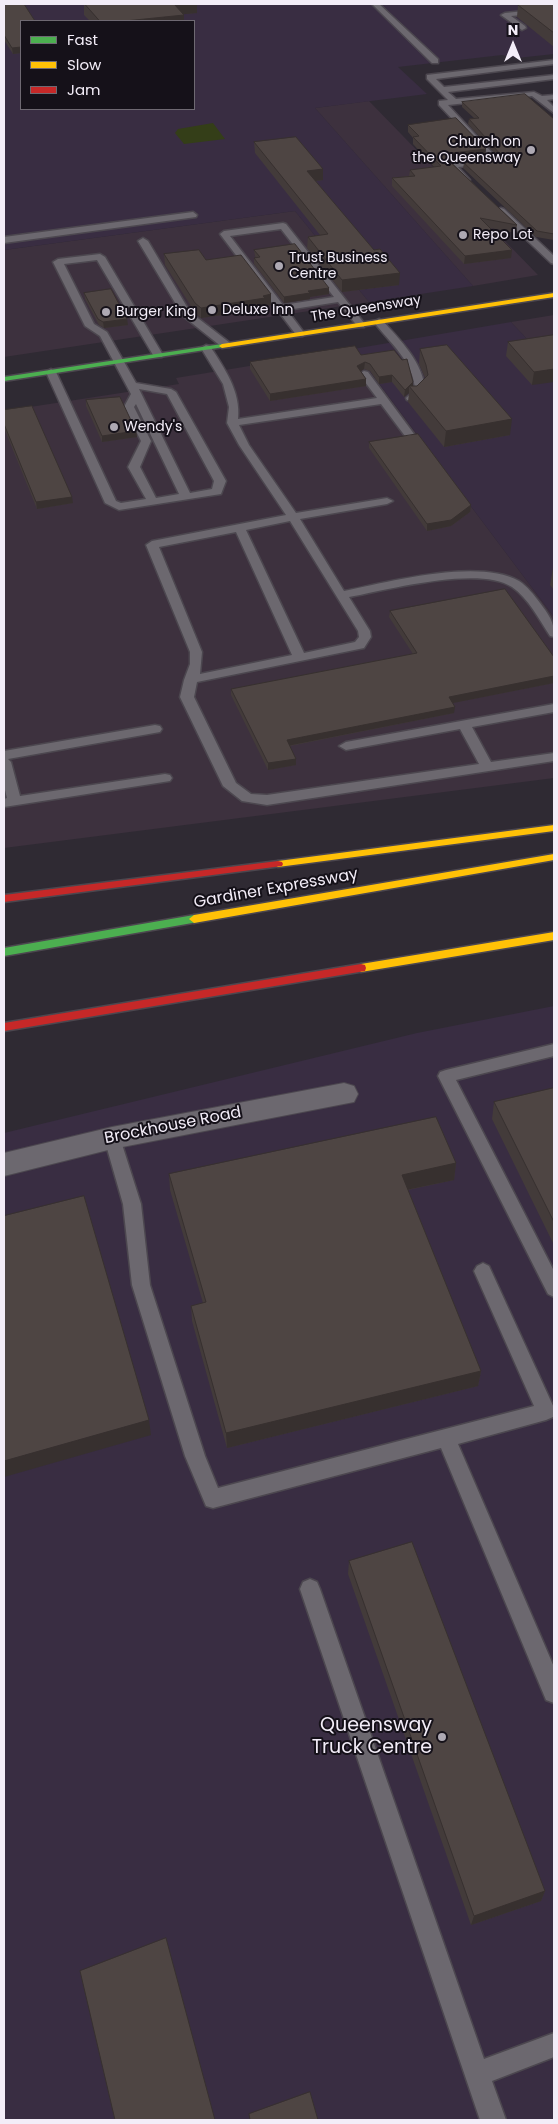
<!DOCTYPE html>
<style>
body{margin:0}
#map{position:relative;width:558px;height:2124px;overflow:hidden;background:#2f2a33;font-family:Poppins,sans-serif}
canvas{display:block}
.frame{position:absolute;inset:0;border:5px solid #f3edf8;pointer-events:none}
.legend{position:absolute;left:20px;top:20px;width:175px;height:90px;box-sizing:border-box;background:#151119;border:1px solid #6e6972;margin:0;padding:6px 9px;list-style:none;font-size:15px;color:#f3edf8}
.legend li{display:flex;align-items:center;gap:10px;height:25px}
.legend b{width:25px;border:1px solid #6e6972}
.north{position:absolute;left:488px;top:20px;width:50px;height:50px;-webkit-text-stroke:4px #151119;paint-order:stroke;rotate:0deg;font-size:14px;font-weight:700;line-height:20px;text-align:center;color:#f3edf8}
.north::after{content:'';display:block;margin:auto;width:18px;height:22px;background:#f3edf8;clip-path:polygon(50% 0,100% 100%,50% 72%,0 100%)}
</style>
<div id="map">
<canvas width="558" height="2124"></canvas>
<div class="frame"></div>
<ul class="legend">
<li><b style="height:6px;background:#4caf50"></b>Fast</li>
<li><b style="height:6px;background:#ffc107"></b>Slow</li>
<li><b style="height:6px;background:#c62828"></b>Jam</li>
</ul>
<div class="north">N</div>
</div>
<script>
const context = document.querySelector('canvas').getContext('2d');
context.lineJoin = 'round';
function fill(path, color) { context.fillStyle = color; context.fill(path, 'evenodd'); }
function trace(path, color, width, dash) { context.strokeStyle = color; context.lineWidth = width; context.lineCap = dash ? 'butt' : 'round'; context.setLineDash(dash || []); context.stroke(path); }
function drawText(font, color, halo, rows, align = 'center') {
  context.font = font + ' Poppins,sans-serif'; context.lineWidth = 4; context.setLineDash([]); context.textBaseline = 'middle'; context.strokeStyle = halo; context.fillStyle = color; for (const [text, x, y, turn = 0] of rows) {
    context.save(); context.translate(x, y); context.rotate((+turn || 0) * Math.PI / 180); context.textAlign = isNaN(turn) ? turn : align; if (halo) context.strokeText(text, 0, 0); context.fillText(text, 0, 0); context.restore();
  }
}
fill(new Path2D(`
 M369,101L538,275L473,286L315,108Z
 M295,211L369,302L4,357V250Z
 M554,315V368L511,322Z
 M353,349L554,617V778L4,848V411L179,384L176,378Z`), '#3d313e');
fill(new Path2D(`
 M4,4H554V54L517,58L502,55L398,67L427,94L315,108L473,286L369,302L295,211L4,250ZM21,21H194V109H21Z
 M511,322L554,368V617L353,349Z
 M554,1006V2120H4V1133L417,1033Z`), '#392d42');
fill(new Path2D(`
 M213,123L225,139L184,144L175,133L178,129Z`), '#343e18');
const lane = new Path2D(`
 M372,4H379L438,59V63H432Z
 M554,8V12L511,16L525,26L526,28L522,30L501,15L505,13Z
 M554,60V64L436,79L444,87L554,75V79L448,92L456,99L534,92L542,96L554,95V99L547,100L554,107V113L532,96L448,105L499,160L495,163L458,167L470,180L463,182L449,167V163L489,158L439,105V101L448,100L427,79V75Z
 M501,208L504,209L554,256V264L551,263L498,213V209Z
 M193,212L197,215L196,217L4,243V237Z
 M283,223L286,224L364,323V327H358L338,302L287,310L305,334L303,336H297L220,234L224,231ZM281,229L334,297L283,305L230,236Z
 M143,238L148,241L190,312L230,343V347H222L183,316L138,241Z
 M100,254L105,257L163,355L162,357H154L153,355L97,260L64,264L94,324L107,332L136,383L171,389L176,392L226,481L221,494L119,510L105,503L46,372L51,369L56,372L116,501L121,503L146,499L128,467L141,441L124,407L131,394L100,336L85,326L53,262L58,259ZM139,389L167,394L214,481L212,489L190,493ZM136,404L179,494L156,498L140,467L151,441L134,407Z
 M379,319L382,320C400,340 424,363 425,391L415,400H407L406,398L415,390C414,362 390,343 374,322Z
 M206,345L210,346C224,368 241,391 238,419L377,398L359,374L364,371L368,372L414,434L409,437L405,436L381,404L239,425L249,445L296,513L387,498L393,501L387,504L300,519L344,591C389,582 478,558 519,581C527,586 534,595 540,603C548,614 555,622 554,637L550,636C539,619 528,598 512,587C480,565 386,590 349,597L370,631L371,637L364,648L197,682L194,697L236,783L251,794L267,795L479,764L460,729L346,750L339,746L346,742L554,704V712L472,727L491,762L554,753V761L267,805L242,801L223,786L180,697L184,680L190,664V652L146,545L152,541L286,515L239,445L227,423L229,407L223,384L201,348ZM290,521L358,631L359,637L355,642L304,653L246,530ZM236,532L292,655L200,674L202,652L159,547Z
 M155,725L160,726L162,729L160,732L8,759L11,762L20,796L165,774L170,775L172,778L170,781L4,807V799L7,798L4,786V751Z
 M554,1044V1056L456,1080L554,1271V1297L548,1294L438,1076L440,1072L446,1070Z
 M112,1131L118,1133L120,1138L141,1204L150,1285L205,1456L218,1488L534,1406L474,1271L477,1266L483,1263L489,1266L554,1408L553,1417L546,1420L458,1444L554,1667V1703L546,1700L441,1448L213,1508L206,1506L185,1456L132,1285L123,1204L104,1138L106,1133Z
 M310,1579L317,1582L320,1589L484,2059L554,2033V2057L492,2081L506,2120H480L300,1589L303,1582Z`);
const street = new Path2D(`
 M344,1083L354,1086L358,1094L354,1102L112,1149L4,1176V1153L112,1127Z`);
const fast = new Path2D(`
 M222,344L225,346L224,347L4,381V377Z
 M194,915L198,916L199,919L198,922L4,956V948Z`);
const slow = new Path2D(`
 M554,293V297L222,348L219,346L222,344Z
 M554,825V831L278,867L273,864L278,861Z
 M554,854V860L194,923L189,919L194,915Z
 M554,932V940L361,972L356,968L361,964Z`);
const jam = new Path2D(`
 M278,861L282,862L283,864L282,866L4,902V895Z
 M361,964L365,965L366,968L365,971L4,1031V1023Z`);
trace(lane, '#4c474f', 3);
trace(street, '#4c474f', 2);
trace(fast, '#4c474f', 3);
trace(slow, '#4c474f', 3);
trace(jam, '#4c474f', 3);
fill(lane, '#6c686f');
fill(street, '#6c686f');
fill(fast, '#4caf50');
fill(slow, '#ffc107');
fill(jam, '#c62828');
fill(new Path2D(`
 M84,4H197V13L183,14L184,15V21H90L84,15Z
 M554,4V47L517,17L518,5Z
 M4,5L21,21V53L13,54L4,40Z
 M462,102L554,119V240L536,237L463,168L464,163L496,159L498,157L468,124L469,119L474,118L462,107Z
 M408,125L486,149L485,157L452,160L450,161L517,225L516,233L490,228L511,258L464,264L392,186V178L409,176L410,170L434,167L413,144V138L408,132Z
 M254,142L323,180L316,181L399,285L342,292L307,248L308,237L320,235L255,153Z
 M254,250L329,294L310,297V299L284,303L254,264V258H256L255,256Z
 M164,254L206,260L271,294V305L265,306V309L201,318L196,314L165,265Z
 M84,293L128,325L104,328L99,325L85,299Z
 M554,335L532,385L506,356L508,342Z
 M420,349L510,435L444,447L408,402L409,393L404,397L392,382L379,384L370,371L364,369L361,371L366,379V386L270,401L250,369V362L361,355L413,386H417L425,378L419,364Z
 M86,400L136,431L137,437L102,442L86,406Z
 M4,410L73,503L37,509L4,428Z
 M369,442L471,505L470,512L451,526L427,531L369,448Z
 M553,568H554V590L550,585Z
 M390,611L554,657V683L452,703L454,713L290,746L296,759V765L268,770L231,695V689L413,654L389,617Z
 M554,1088V1245L492,1119L494,1102Z
 M456,1163L454,1180L408,1190L481,1371L478,1386L227,1448L192,1321L191,1306L203,1303L170,1190L169,1174Z
 M349,1561L545,1891L541,1901L471,1925L348,1574Z`), '#433b3a');
fill(new Path2D(`
 M174,4H197V13L174,15Z
 M184,15V21H125Z
 M21,47V53L13,54L12,48Z
 M486,149L485,157L452,160L447,164V156L452,153Z
 M323,169V180L307,182V171Z
 M512,250L511,258L464,264L465,256Z
 M400,273L399,285L342,292V280Z
 M329,288V294L310,297V299L284,303V297L308,291Z
 M271,294V305L265,306V309L201,318V308Z
 M127,319L128,325L104,328L103,322Z
 M365,362L364,369L357,374V366Z
 M554,369V382L532,385L534,372Z
 M392,375V382L379,384V377Z
 M366,379V386L270,401V394Z
 M413,382V389L409,386V393L404,397L405,390Z
 M512,419L510,435L444,447L446,431Z
 M136,431L137,437L102,442V436Z
 M72,497L73,503L37,509L36,502Z
 M471,505L470,512L451,526L427,531V524Z
 M554,676V683L448,704L449,697Z
 M455,707L454,713L287,746V740Z
 M296,759V765L268,770V763Z
 M456,1163L454,1180L401,1191L402,1175Z
 M481,1371L478,1386L227,1448L226,1433Z
 M149,1420L151,1435L4,1477V1461Z
 M545,1891L541,1901L471,1925L474,1916Z`), '#37302f');
const building = new Path2D(`
 M12,4H24L35,21H21V47L12,48L4,35V5Z
 M85,4H174L184,15L125,21H100Z
 M527,4H554V33L518,5Z
 M525,94L554,119V234L537,231L464,163L496,159L501,155L469,119L479,118L462,102Z
 M456,118L486,149L452,153L447,156V159L517,225L480,218L512,250L465,256L392,178L415,176L410,170L441,166L413,137L419,136L408,125Z
 M296,137L323,169L307,171L374,250L380,249L400,273L342,280L308,237L328,234L254,142Z
 M295,244L329,288L308,291L310,293L284,297L254,258L260,257L254,250Z
 M199,250L206,260L241,255L271,294L263,296L265,298L201,308L195,303L164,254Z
 M111,289L127,319L103,322L98,319L84,293Z
 M554,335V369L534,372L508,342Z
 M447,345L512,419L446,431L409,386H417L428,375L426,365L420,349Z
 M355,346L361,355L394,350L402,360L407,359L413,382L405,390L392,375L379,377L370,364L365,362L357,366L366,379L270,394L250,362Z
 M120,397L136,431L102,436L86,400Z
 M32,406L72,497L36,502L4,424V410Z
 M418,434L471,505L451,520L427,524L369,442Z
 M505,589L554,657V676L449,697L455,707L287,740L296,759L268,763L231,689L417,653L390,611Z
 M554,1088V1222L494,1102Z
 M436,1117L456,1163L402,1175L481,1371L226,1433L191,1306L206,1302L169,1174Z
 M84,1196L149,1420L4,1461V1216Z
 M412,1542L545,1891L474,1916L349,1561Z
 M166,1938L215,2120H115L80,1971Z
 M310,2092L318,2120H250L249,2114Z`);
fill(building, '#4e4543');
trace(building, '#37302f', 1);
for (const [x, y, r, color] of [
 [531,150,5,"#aea9b3"],
 [463,235,5,"#aea9b3"],
 [279,266,5,"#aea9b3"],
 [212,310,5,"#aea9b3"],
 [106,312,5,"#aea9b3"],
 [114,427,5,"#aea9b3"],
 [442,1737,5,"#aea9b3"]
]) { const dot = new Path2D(); dot.arc(x, y, r, 0, 2 * Math.PI); context.fillStyle = color; context.fill(dot); trace(dot, '#151119', 2); }
drawText('14px', '#f3edf8', '#151119', [
 ["Church on",521,142,"right"],
 ["the Queensway",521,158,"right"],
 ["Repo Lot",473,235],
 ["Trust Business",289,258],
 ["Centre",289,274],
 ["Deluxe Inn",222,310],
 ["Burger King",116,312],
 ["Wendy's",124,427]
], 'left');
drawText('14px', '#f3edf8', '#151119', [
 ["The Queensway",366,309,-9]
]);
drawText('16px', '#f3edf8', '#151119', [
 ["Gardiner Expressway",276,889,-10],
 ["Brockhouse Road",173,1126,-11]
]);
drawText('19px', '#f3edf8', '#151119', [
 ["Queensway",432,1726],
 ["Truck Centre",432,1748]
], 'right');
</script>
